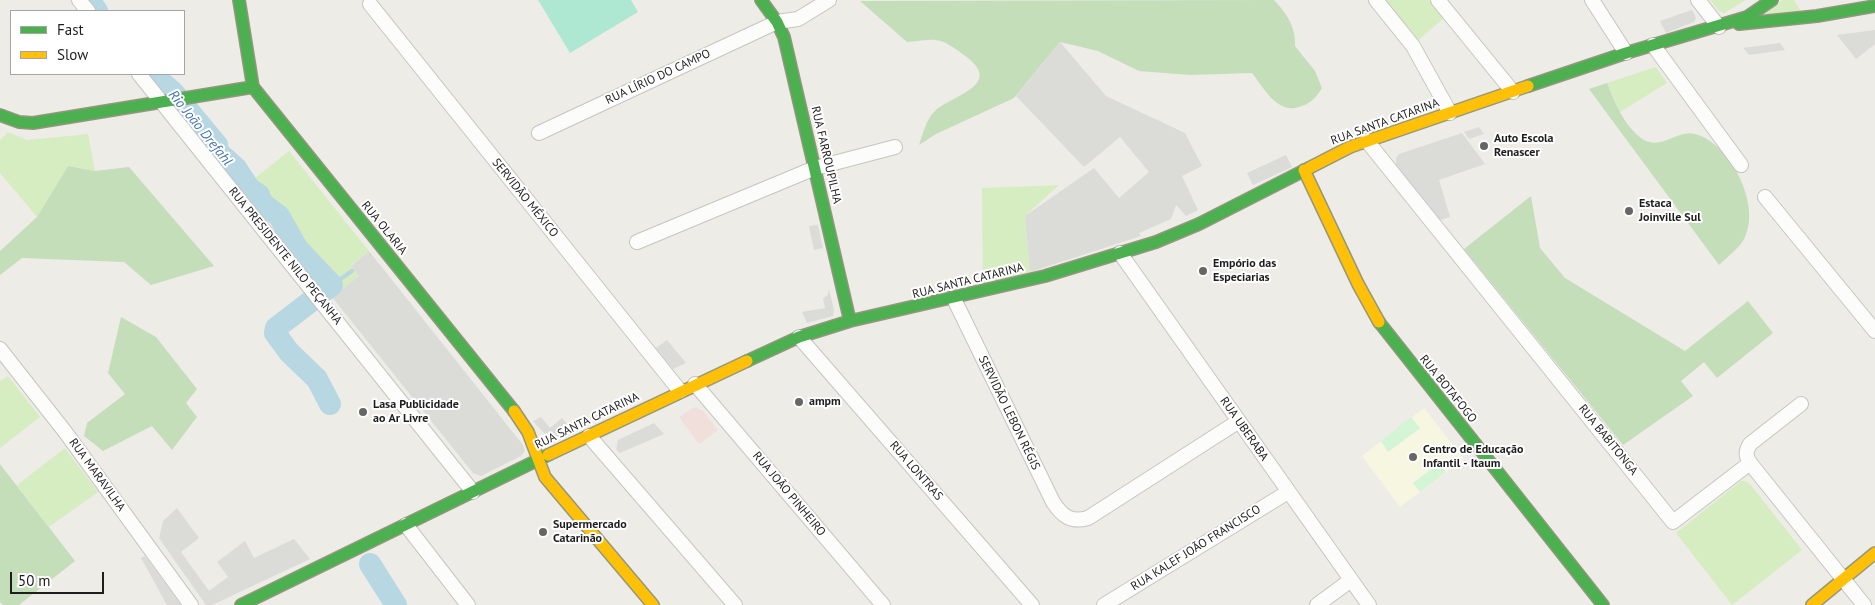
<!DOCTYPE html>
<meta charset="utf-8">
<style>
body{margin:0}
#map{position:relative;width:1875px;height:605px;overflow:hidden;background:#edece6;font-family:"PT Sans",sans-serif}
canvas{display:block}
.legend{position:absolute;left:10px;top:10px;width:175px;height:65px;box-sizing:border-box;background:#fff;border:1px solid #a5a5a5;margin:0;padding:6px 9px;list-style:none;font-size:15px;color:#1e1e1e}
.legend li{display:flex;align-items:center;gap:10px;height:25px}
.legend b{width:25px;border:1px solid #a5a5a5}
.scale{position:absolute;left:10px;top:572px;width:94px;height:22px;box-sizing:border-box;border:2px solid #1e1e1e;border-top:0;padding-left:6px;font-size:15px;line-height:18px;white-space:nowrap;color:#1e1e1e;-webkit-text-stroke:4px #fff;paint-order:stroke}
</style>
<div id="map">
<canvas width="1875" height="605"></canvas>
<ul class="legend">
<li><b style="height:6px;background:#4caf50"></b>Fast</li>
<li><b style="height:6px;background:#ffc107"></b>Slow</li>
</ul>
<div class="scale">50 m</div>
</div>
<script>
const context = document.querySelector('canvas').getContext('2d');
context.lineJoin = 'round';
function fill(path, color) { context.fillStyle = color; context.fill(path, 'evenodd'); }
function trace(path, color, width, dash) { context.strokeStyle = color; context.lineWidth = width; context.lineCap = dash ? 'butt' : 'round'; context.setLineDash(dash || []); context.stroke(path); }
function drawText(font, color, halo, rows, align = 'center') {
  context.font = font + ' "PT Sans",sans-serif'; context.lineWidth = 4; context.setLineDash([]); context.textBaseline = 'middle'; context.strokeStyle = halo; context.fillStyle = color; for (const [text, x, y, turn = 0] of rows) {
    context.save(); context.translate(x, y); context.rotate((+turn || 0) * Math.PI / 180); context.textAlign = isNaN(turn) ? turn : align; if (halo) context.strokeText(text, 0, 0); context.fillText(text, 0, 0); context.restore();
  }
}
fill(new Path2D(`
 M695,407L703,411L718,430L699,444L679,417Z`), '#f0dfda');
fill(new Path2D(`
 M1424,408L1464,459L1400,507L1362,456Z`), '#f6f6e1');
fill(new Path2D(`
 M1380,0H1429L1444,18L1415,43Z
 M1710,0H1746L1724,13L1719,11Z
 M1782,0H1794L1800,10L1760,17Z
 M1656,67L1667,83L1620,112L1607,83Z
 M8,132L27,140L88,134L95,171L68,166L37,217L0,173V140Z
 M289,151L369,251L351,265L359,276L332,297L244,187Z
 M1059,185L1025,216L1030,272L983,284L982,188Z
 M8,376L40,417L0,448V381Z
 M65,448L98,492L49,527L17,485Z
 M1741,481H1746L1750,484L1802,550L1732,605L1676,533Z`), '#d6edc2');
fill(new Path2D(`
 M1274,0C1287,14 1296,27 1295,46L1315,71L1322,88C1316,98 1310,104 1299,107C1277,114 1264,88 1252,73L1190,75L1139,71L1098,51L1060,42L1014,98L936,134L919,145C923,134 926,119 935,111C952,95 1006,85 964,55C938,36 938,39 907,42L860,1Z
 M1607,83C1616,104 1624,127 1644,140C1662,150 1678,129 1695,134C1730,143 1761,204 1745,237C1740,248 1728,256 1719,265L1589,89Z
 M68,166L95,171L129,167L214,266L151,285L124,262L22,258L0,275V251L37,217Z
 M1531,196L1540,248L1565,278L1685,351L1748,301L1773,333L1717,378L1704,362L1681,381L1693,396L1623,445L1464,249Z
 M121,317L156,337L197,389L186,403L197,417L172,450L152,426L103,451L84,436L87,423L125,394L108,373Z
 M0,464L75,561L19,605H3L0,602Z`), '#c4deb9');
fill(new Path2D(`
 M1411,417L1420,428L1388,452L1381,441Z
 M1439,463L1446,472L1420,492L1413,483Z`), '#d3f5d5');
fill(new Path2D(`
 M538,0H631L638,12L570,53Z`), '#aee8d3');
fill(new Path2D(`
 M1692,10L1696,18L1694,22L1666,33L1660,21Z
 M1875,30V44L1856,59L1837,35Z
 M1060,42L1106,96L1185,133L1202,166L1182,176L1198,210L1186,216L1176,205L1171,219L1139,233L1141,236L1030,272L1025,216L1094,168L1119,198L1149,172L1120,137L1084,167L1016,96Z
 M1780,43L1785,50L1749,55L1743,48Z
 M1479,127L1484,134L1469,139L1464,132Z
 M1462,133L1485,164L1439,180L1450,217L1440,220L1396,165V158L1399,154Z
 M1286,155L1292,167L1253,185L1247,173Z
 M818,225L823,248L814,250L809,226Z
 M369,251L523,445L525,451L521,456L481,476L473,473L332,297L359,276L351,266Z
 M829,289L834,310L833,316L807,323L802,312L825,308L823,298L828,295Z
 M667,340L686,363L673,369L656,348Z
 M541,417L550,428L562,418L573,431L555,440H550L533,421Z
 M654,423L664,434L620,453L616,449L618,440Z
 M177,508L199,538L181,552L209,591L228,577L217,562L245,541L254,558L294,539L310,559L212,605H206L159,538L163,521Z
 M145,556L181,605H167L141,558Z`), '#dbdbd8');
trace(new Path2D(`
 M332,285L352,271`), '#b7d7e2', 4);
trace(new Path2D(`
 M89,0L97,11
 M152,74L173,92L217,145L218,152L236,168L250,189L259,195L262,203L279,216L297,248L332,285L276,328L275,333L289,352L317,379L330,404
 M370,564L396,605`), '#b7d7e2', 22);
const street = new Path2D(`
 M79,0L88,11
 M1376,0L1413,46L1450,113
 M1438,0L1513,92
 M1592,0L1626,53
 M1698,0L1719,27
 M370,4L680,391
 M1653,45L1741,165
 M139,74L473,492
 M539,133L777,22L798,19L829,0
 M1367,141L1673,522L1750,463L1864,605
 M1765,197L1875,331
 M637,242L815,168L895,147
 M1120,253L1369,605
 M954,299L1053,502C1062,516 1071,523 1088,518L1239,421
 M799,337L1032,605
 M0,349L66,433L191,605
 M695,384L883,605
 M589,436L735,605
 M1750,463C1746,456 1745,452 1750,444L1801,404
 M406,525L468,605
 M1104,605L1288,492
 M1317,605L1351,580`);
const fast = new Path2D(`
 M239,0L253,87L514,411
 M761,0L777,22L784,37L850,321
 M1739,24L1817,16L1875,6
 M1528,86L1626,53L1747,17L1772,0
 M0,115L19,122L33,123L253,87
 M1379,322L1603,605
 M747,361L799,337L850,321L1045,276L1156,242L1199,224L1309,168
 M241,605L548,455`);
const slow = new Path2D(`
 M1309,168L1350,147L1528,86
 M1304,170L1358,284L1379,322
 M514,411L528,432L545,477L653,605
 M548,455L747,361
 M1812,605L1875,553`);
trace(street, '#c5c5c2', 16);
trace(fast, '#94977e', 14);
trace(slow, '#94977e', 14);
trace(street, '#fcfcfb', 14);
trace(fast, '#4caf50', 11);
trace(slow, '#ffc107', 11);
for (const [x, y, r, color] of [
 [1484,146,5,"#666664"],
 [1629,211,5,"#666664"],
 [1203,271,5,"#666664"],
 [799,402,5,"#666664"],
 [363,412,5,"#666664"],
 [1413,457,5,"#666664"],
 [543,532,5,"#666664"]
]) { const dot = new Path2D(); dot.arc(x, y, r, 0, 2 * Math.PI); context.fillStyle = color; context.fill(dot); trace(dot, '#fff', 2); }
drawText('12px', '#1e1e1e', '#fff', [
 ["RUA LÍRIO DO CAMPO",658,77,-25],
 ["RUA SANTA CATARINA",1385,122,-20],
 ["RUA FARROUPILHA",826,155,77],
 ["SERVIDÃO MÉXICO",525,198,51],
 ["RUA OLARIA",384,228,51],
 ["RUA PRESIDENTE NILO PEÇANHA",285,256,51],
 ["RUA SANTA CATARINA",968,281,-14],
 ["RUA BOTAFOGO",1448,389,51],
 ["SERVIDÃO LEBON RÉGIS",1009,413,64],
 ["RUA SANTA CATARINA",587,421,-26],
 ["RUA UBERABA",1244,429,55],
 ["RUA BABITONGA",1608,440,51],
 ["RUA LONTRAS",916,471,49],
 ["RUA MARAVILHA",97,475,54],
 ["RUA JOÃO PINHEIRO",789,494,50],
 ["RUA KALEF JOÃO FRANCISCO",1196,548,-32]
]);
drawText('bold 12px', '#1e1e1e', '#fff', [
 ["Auto Escola",1494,139],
 ["Renascer",1494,153],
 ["Estaca",1639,204],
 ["Joinville Sul",1639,218],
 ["Empório das",1213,264],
 ["Especiarias",1213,278],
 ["ampm",809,402],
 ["Lasa Publicidade",373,405],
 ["ao Ar Livre",373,419],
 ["Centro de Educação",1423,450],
 ["Infantil - Itaum",1423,464],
 ["Supermercado",553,525],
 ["Catarinão",553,539]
], 'left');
drawText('italic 14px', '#4374b5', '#fff', [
 ["Rio João Drefahl",200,128,51]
]);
</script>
